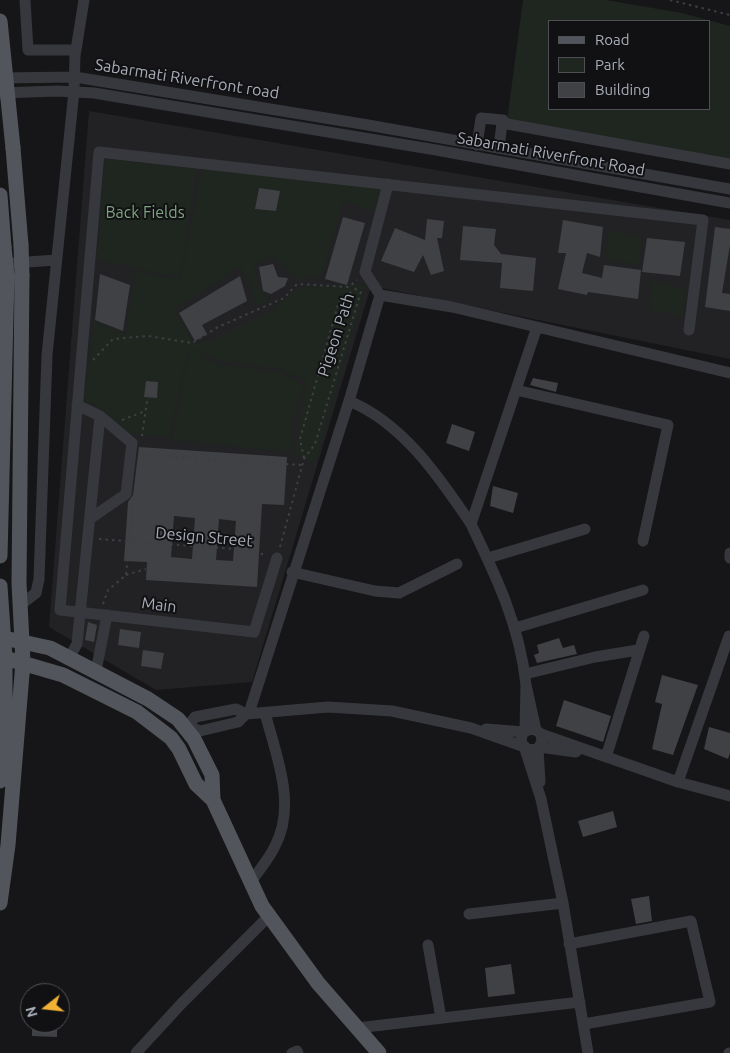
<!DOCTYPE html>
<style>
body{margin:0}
#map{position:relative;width:730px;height:1053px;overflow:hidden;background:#161618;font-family:Ubuntu,sans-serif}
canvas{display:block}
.legend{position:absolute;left:548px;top:20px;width:162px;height:90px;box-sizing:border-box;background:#111113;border:1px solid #4d4f55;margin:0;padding:6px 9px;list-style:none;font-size:15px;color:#a8adb8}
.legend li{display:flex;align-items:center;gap:10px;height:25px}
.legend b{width:25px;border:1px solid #4d4f55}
.north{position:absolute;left:20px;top:983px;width:50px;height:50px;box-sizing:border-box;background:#111113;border:1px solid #4d4f55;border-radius:50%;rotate:254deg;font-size:14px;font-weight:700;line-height:20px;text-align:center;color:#a8adb8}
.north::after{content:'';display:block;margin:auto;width:18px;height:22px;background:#f2b134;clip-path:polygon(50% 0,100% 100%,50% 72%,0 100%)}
</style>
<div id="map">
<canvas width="730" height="1053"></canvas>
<ul class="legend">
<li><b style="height:6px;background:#53555c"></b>Road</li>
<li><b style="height:14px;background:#1e261f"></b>Park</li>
<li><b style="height:14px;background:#404145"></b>Building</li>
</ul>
<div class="north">N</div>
</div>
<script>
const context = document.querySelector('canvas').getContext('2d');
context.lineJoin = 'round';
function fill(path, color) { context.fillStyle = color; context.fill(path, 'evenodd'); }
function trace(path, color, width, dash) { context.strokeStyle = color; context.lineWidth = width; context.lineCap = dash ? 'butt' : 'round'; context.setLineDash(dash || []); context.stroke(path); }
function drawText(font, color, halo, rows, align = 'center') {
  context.font = font + ' Ubuntu,sans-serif'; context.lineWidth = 4; context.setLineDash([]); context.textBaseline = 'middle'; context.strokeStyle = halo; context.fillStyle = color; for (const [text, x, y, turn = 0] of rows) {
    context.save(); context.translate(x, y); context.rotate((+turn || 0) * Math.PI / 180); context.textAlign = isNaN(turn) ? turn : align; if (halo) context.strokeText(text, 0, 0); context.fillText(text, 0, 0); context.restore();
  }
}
fill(new Path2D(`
 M89,111L730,220V359L371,286L252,682L156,690L49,627Z`), '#222225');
fill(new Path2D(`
 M523,0H606L682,13L730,26V161L507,121ZM549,21H709V109H549Z
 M105,159L196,169L180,278L97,259Z
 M201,169L382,183L375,212L343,201L322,275L299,280L271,256L254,265L261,294L271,301L257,306L251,289L252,288L240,266L203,292L174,308L191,340L196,344L206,340L208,342L272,310L298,287L366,284L315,463L294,454L307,381L280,369L218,361L207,353L205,355L188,347L170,437L129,434L99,406L83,401L94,322L126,334L135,271L181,280Z
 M609,230L642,237L639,265L605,258Z
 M652,281L686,289L683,317L649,309Z
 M190,349L217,364L282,373L304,385L294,417L290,452L172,440Z`), '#1e261f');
fill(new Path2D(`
 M259,188L280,191L276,211L255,209Z
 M343,217L365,223L347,285L325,279Z
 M427,219L444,221L442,238H437L444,271L431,275L423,255L414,272L381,261L395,228L425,240Z
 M563,220L603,227L600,257L587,253L582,273L602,278L604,265L641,270L638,299L588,292L587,295L558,289L566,253H558Z
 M463,226L496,229L494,245L501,254L536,258L533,291L500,288L502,263L460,260Z
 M715,227L730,229V245L722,293L730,294V311L705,307Z
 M647,238L685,242L680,276L642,272Z
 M273,264L278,277L288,278L285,286L271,294L263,291L259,267Z
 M100,274L130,285L123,331L95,320Z
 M240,276L247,301L202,325L207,334L195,341L179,313Z
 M533,378L558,383L556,392L530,385Z
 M146,381L158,382L157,398L144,397Z
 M452,424L475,432L469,451L446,443Z
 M139,447L287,457L284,505L262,504L257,587L146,580L147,562L124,561L128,502L133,495ZM174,516L195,518L192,559L171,557ZM219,519L236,521L233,561L216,560Z
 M493,486L518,493L513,513L490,506Z
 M88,622L97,625L94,642L85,640Z
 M120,629L141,632L139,648L118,645Z
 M559,638L563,648L574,645L577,654L537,663L534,655L539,653L537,645Z
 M143,650L164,653L161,669L141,666Z
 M662,675L698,685L673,755L652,749L662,704L655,702Z
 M564,700L611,716L603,742L556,726Z
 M709,727L730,733V753L728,759L704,749Z
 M613,811L617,827L583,837L578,821Z
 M649,896L652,921L636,924L631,899Z
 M511,964L515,994L488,997L485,968Z
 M32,1023H57V1037L32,1036Z`), '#404145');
trace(new Path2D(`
 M670,0L730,15
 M93,360L113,339L148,336L192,343L218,327L284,298L297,284L349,287L357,280
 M122,420L145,411
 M142,436L148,394
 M143,455L302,465
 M304,458L300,439L339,301L360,286
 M99,539L248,550L266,555
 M280,547L304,459L315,444L362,288
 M126,575L146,569
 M103,604L108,590L126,575L133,503`), '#3d3f44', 2, [2.5, 4]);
trace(new Path2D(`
 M25,0L28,50H76
 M0,78L75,77L368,125L730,189
 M1,93L57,91L94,93L436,150L730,203
 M477,145L481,118L503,120L502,123
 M499,148L502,123L730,164
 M14,263L56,260
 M380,295L365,272L388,184
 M516,390L668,425L643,541
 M349,401C403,423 440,478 471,524
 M91,518L126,494L132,443L100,416
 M730,553V558
 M277,558L254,632L60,610L99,152L703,220L689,330
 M488,558L585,529
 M292,572L375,591L399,593L457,564
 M20,605L36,593L39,579L47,355L74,91L75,56L84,0
 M515,628L643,590
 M69,658L77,644L100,416L77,405
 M96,671L107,615
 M525,674L595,657L638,650
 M526,685C520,626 496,576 471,524L537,327L730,373
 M249,713L349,401L380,295L452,307L537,327
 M246,714L238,722L200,731L188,726L195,717L236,709L246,714L328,707L392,711L471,728L522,746
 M486,729L524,732
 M525,731L526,685L536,730L541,734L542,741L538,749L528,750L521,743L522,734L529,729L536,730
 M541,734L678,782L730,796
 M539,747L576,752
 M525,749L541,799L563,903L588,1053
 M538,749L540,782
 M606,757L644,636
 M678,782L729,636
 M251,882C259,870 269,859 275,846C297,805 276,755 265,713
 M469,914L563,903
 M569,944L691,921L710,1002L584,1024
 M428,945L441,1018
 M357,1028L580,1002
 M136,1053L182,1003L269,916
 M292,1053L297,1051L298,1053
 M729,1053H730`), '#37383d', 11);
trace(new Path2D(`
 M13,148L21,245
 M0,195L4,247
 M0,556L7,276
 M0,586L5,658V719L0,781
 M4,638L50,648L148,699L178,719L194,739L212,775L213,800
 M5,658L63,675L137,712L171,738L179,749L196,784L213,800L262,906L318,983L379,1053
 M0,903L8,845L23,662L19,583L22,275`), '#53555c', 15);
trace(new Path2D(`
 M0,21L13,148
 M21,245L22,275
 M4,247L7,276`), '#53555c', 15);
drawText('16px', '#a8adb8', '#111113', [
 ["Sabarmati Riverfront road",187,79,9],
 ["Sabarmati Riverfront Road",551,154,10],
 ["Pigeon Path",336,335,-72],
 ["Design Street",204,537,5],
 ["Main",159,605,7]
]);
drawText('16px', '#7fa381', '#111113', [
 ["Back Fields",145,213]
]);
</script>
